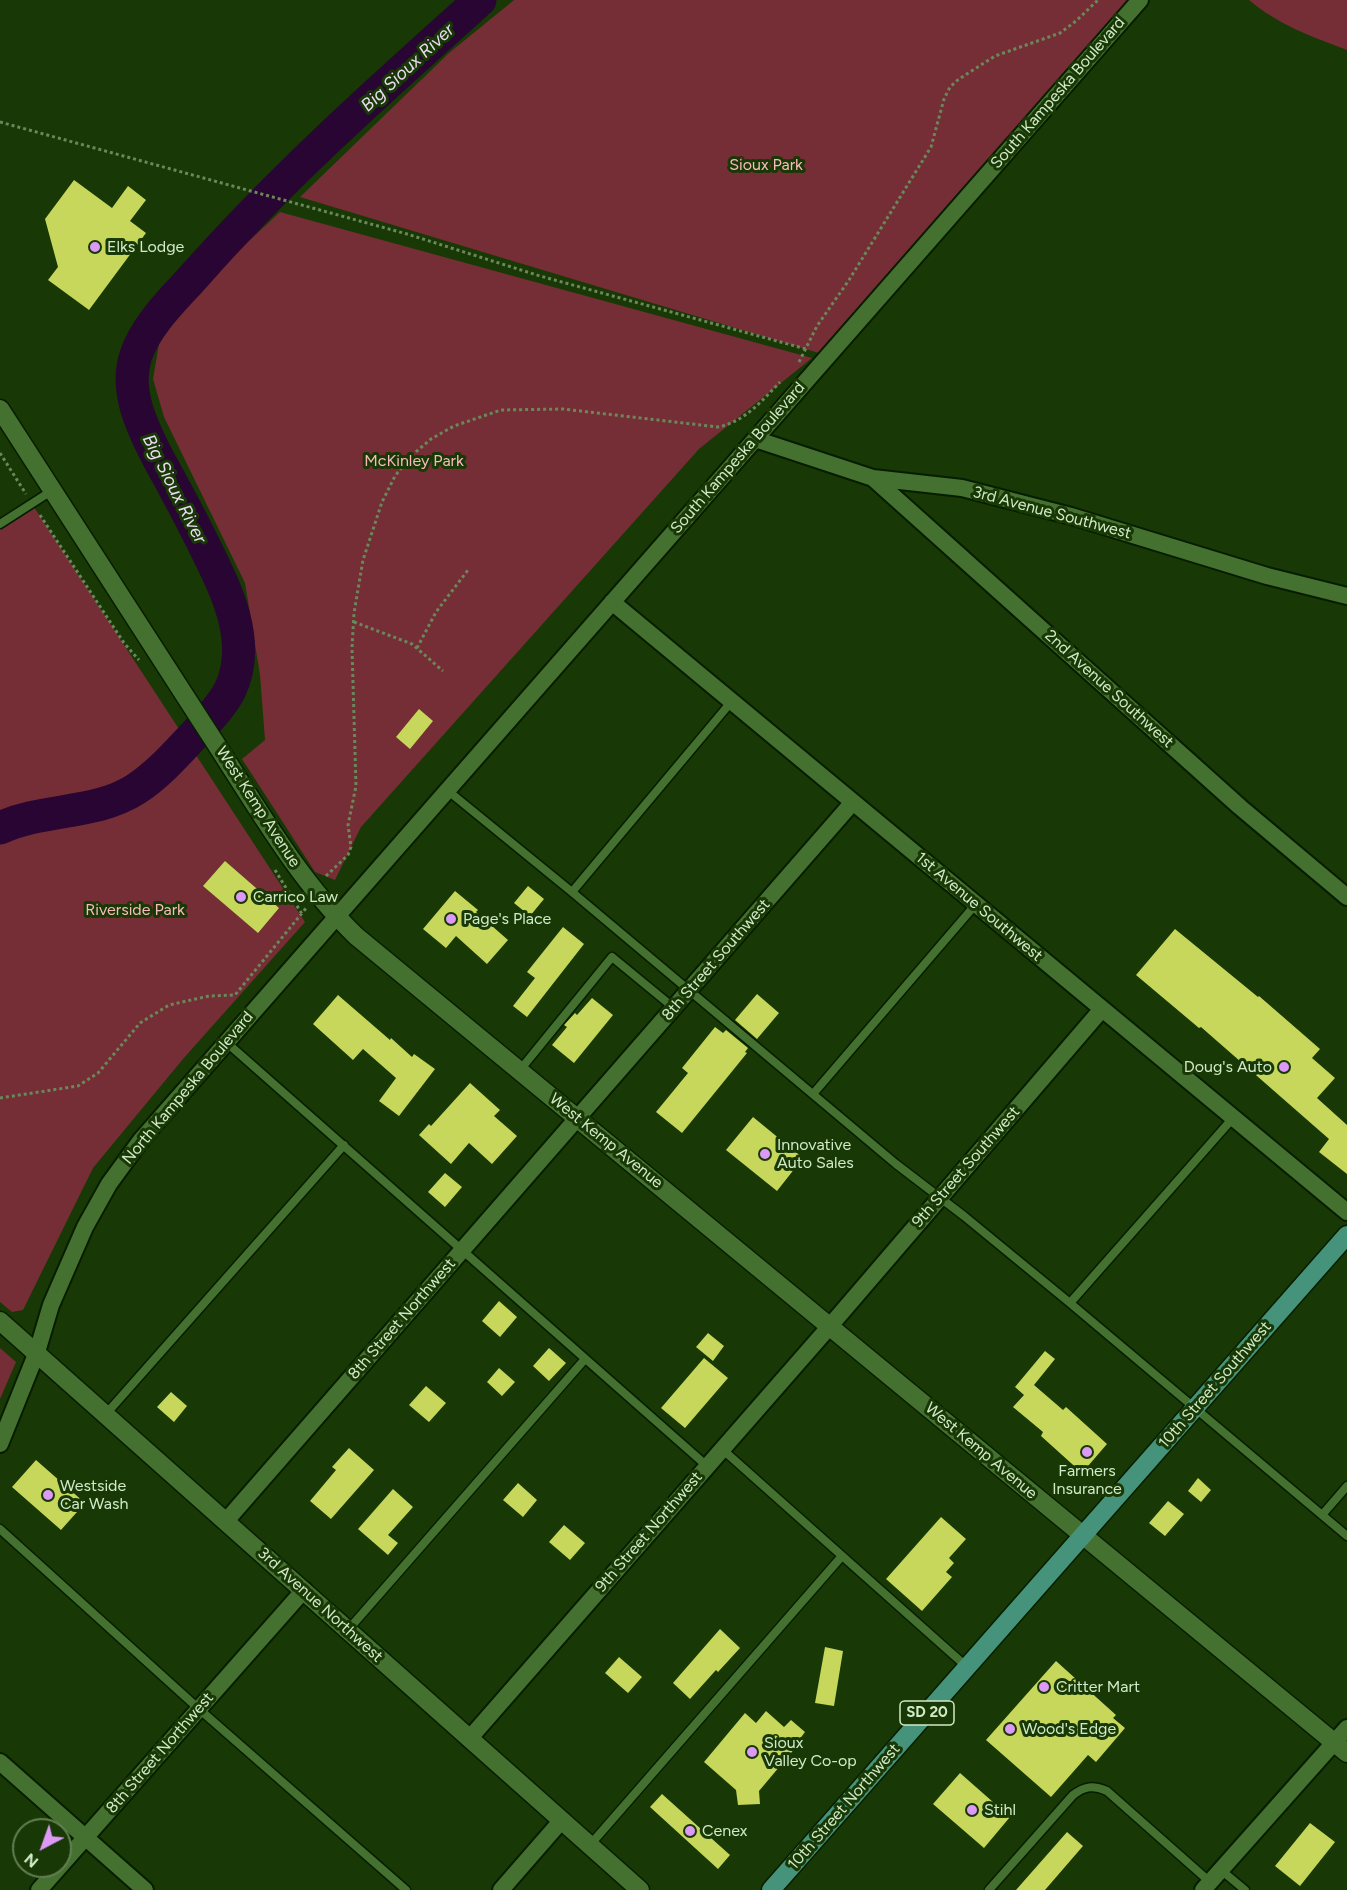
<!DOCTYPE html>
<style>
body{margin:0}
#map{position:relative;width:1347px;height:1890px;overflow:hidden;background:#183805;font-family:Figtree,sans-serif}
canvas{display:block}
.north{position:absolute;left:12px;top:1818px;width:60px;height:60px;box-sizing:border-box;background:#183805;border:2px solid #627f53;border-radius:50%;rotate:221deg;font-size:16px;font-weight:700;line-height:24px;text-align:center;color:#d1eac7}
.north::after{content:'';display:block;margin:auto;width:21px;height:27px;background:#dc99f5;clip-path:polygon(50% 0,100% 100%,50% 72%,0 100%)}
</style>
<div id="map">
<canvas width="1347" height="1890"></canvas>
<div class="north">N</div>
</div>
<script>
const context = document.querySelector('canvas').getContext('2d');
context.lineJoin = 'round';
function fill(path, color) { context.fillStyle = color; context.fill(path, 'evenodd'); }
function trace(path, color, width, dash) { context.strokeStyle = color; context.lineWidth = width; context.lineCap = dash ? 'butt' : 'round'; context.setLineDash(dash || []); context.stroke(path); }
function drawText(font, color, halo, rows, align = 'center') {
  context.font = font + ' Figtree,sans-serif'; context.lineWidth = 6; context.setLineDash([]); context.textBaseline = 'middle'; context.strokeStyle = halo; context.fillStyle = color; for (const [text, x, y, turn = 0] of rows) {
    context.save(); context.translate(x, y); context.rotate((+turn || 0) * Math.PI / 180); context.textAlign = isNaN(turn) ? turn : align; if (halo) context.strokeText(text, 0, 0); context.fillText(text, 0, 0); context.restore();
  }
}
fill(new Path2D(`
 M514,0H1128L822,354L300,197L449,53Z
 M1249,0H1347V50C1312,37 1277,24 1249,0Z
 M280,212L812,358L699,449L361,827L335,880L315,872L242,759L265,740L260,675L245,583L164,417L153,379L160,338L171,314Z
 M32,504L305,922L183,1059L93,1168L23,1310L12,1312L0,1302V524Z
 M0,1348L16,1362L0,1399Z`), '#752e35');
trace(new Path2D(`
 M0,828C43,808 96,815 136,789C158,775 177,753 195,734C208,720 221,707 230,690C254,639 223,584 201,539C187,511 173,485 158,458C142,427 124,390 136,355C147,323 175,298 197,273C284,175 383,87 480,0`), '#280533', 33);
fill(new Path2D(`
 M74,180L112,208L128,186L146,200L130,221L146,233L89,310L48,280L58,267L45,219Z
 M419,709L433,721L410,749L396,737Z
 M225,861L279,908L258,933L203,886Z
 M528,886L544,899L530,916L514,903Z
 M455,891L478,910L476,912L508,940L487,964L456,936L446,948L423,929Z
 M563,927L584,944L527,1017L513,1006L535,978L527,972Z
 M1175,929L1258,997L1259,996L1320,1049L1312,1058L1335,1078L1317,1098L1347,1125V1174L1319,1152L1329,1139L1201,1027L1199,1028L1136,975Z
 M757,994L779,1013L757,1039L735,1020Z
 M338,995L390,1040L391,1038L412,1057L414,1054L435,1069L399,1116L379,1101L396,1078L363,1049L353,1060L313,1024Z
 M592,998L613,1015L574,1063L552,1045L567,1027L564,1025L575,1013L577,1015Z
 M715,1027L723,1033L726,1030L748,1048L745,1052L747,1053L682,1133L656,1112L688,1073L682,1068Z
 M470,1083L500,1110L494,1116L517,1136L492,1164L469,1143L451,1164L419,1135L429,1124L431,1126Z
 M753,1117L803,1158L777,1191L726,1150Z
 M445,1173L462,1187L445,1207L428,1192Z
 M499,1301L517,1317L500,1337L482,1321Z
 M708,1333L724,1346L713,1361L696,1347Z
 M549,1348L566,1363L549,1381L533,1366Z
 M1045,1351L1055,1359L1034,1385L1063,1410L1066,1407L1107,1444L1082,1473L1041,1436L1043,1432L1013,1407L1024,1395L1015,1387Z
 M704,1358L728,1378L685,1428L661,1408Z
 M499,1368L515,1382L502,1396L487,1382Z
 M426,1386L446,1403L429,1422L409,1405Z
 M171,1392L187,1406L174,1422L157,1407Z
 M349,1448L374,1470L331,1519L310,1501L336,1470L332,1467Z
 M36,1460L85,1503L61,1530L12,1487Z
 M1198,1478L1211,1490L1201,1502L1188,1491Z
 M518,1483L537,1500L523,1517L503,1500Z
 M393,1489L413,1507L388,1535L398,1543L388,1555L358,1529Z
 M1168,1501L1184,1514L1165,1536L1149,1523Z
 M941,1517L966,1539L949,1558L954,1563L946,1572L952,1577L922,1611L886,1579Z
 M564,1525L585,1543L570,1560L549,1542Z
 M720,1629L740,1648L718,1672L716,1670L690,1699L673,1683Z
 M825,1647L843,1651L834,1706L815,1703Z
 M619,1657L642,1677L628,1693L605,1673Z
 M1056,1661L1116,1715L1113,1718L1125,1728L1096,1762L1088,1755L1051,1797L986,1740Z
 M766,1711L784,1727L791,1720L805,1732L799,1740L801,1741L759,1791L760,1804L738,1805L736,1790L704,1762L745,1713L756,1723Z
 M960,1773L1010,1817L984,1848L933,1804Z
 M662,1794L730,1855L718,1869L650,1807Z
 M1310,1823L1335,1842L1300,1886L1275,1866Z
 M1067,1832L1083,1846L1045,1890H1016Z`), '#c6d75b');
const lane = new Path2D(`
 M0,524L53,490
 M447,790L572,892L896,1164L964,1216L1070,1303L1347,1536
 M572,892L732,701
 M226,1042L707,1466
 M520,1070L612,957L674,1008
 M813,1094L976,904
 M1070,1303L1233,1118
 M106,1414L344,1145
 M722,1449L967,1667
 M1322,1515L1347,1486
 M0,1529L199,1709L406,1890
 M348,1630L585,1359
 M590,1845L842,1556
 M1221,1870L1245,1890
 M989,1890L1073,1795C1085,1786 1093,1785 1107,1791L1210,1882`);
const street = new Path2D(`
 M755,439L873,478L962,488L1071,516L1267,576L1347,596
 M873,478L1240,807L1347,897
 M612,602L1347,1212
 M0,1444L37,1352L51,1305L85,1227L109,1184L141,1140L1140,0
 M226,1521L853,802
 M469,1739L830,1326L1102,1009
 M0,1762L145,1890
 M39,1890L304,1590
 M501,1890L562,1820
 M1203,1890L1347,1728`);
const secondary = new Path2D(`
 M0,409C69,516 138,623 207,730C253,800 296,878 356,936L1347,1753
 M0,1321L640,1890`);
const primary = new Path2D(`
 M771,1890L1347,1235`);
trace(lane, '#071d00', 11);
trace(street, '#071d00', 20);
trace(secondary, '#071d00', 21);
trace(primary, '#071d00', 21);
trace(new Path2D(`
 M0,122L407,234L540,276L806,349
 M799,362L817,326L849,280L931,147L944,99L950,87L959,79L995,56L1060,33L1076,21L1098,0
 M0,453L26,494
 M40,515L124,643L139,660
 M354,622L412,644L443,671
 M417,648L436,612L468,570
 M275,870L302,914
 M326,876L348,855L351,847L348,825L356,786L352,648L354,613L363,560L382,502L395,476L411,456L431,439L454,426L501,410L563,409L718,427C744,422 762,401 780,382
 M0,1098L78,1086L98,1073L140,1023L169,1005L209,996L235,995L307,907`), '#6b885c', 3, [3, 3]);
trace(lane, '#457130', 8);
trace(street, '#457130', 16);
trace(secondary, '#457130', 18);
trace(primary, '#45937a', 18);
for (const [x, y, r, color] of [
 [95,247,6,"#dc99f5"],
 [241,897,6,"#dc99f5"],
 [451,919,6,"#dc99f5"],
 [1284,1067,6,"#dc99f5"],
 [765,1154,6,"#dc99f5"],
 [1087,1452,6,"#dc99f5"],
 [48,1495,6,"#dc99f5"],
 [1044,1687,6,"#dc99f5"],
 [1010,1729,6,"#dc99f5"],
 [752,1752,6,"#dc99f5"],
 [972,1810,6,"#dc99f5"],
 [690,1831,6,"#dc99f5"]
]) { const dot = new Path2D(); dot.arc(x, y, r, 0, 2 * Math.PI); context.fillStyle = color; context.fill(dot); trace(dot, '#183805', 2); }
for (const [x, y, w] of [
 [927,1713,54]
]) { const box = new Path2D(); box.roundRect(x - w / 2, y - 12, w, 24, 4.5); context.fillStyle = '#183805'; context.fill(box); trace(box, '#d1eac7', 1.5); }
drawText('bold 15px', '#d1eac7', null, [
 ["SD 20",927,1713]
]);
drawText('16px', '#d1eac7', '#183805', [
 ["South Kampeska Boulevard",1058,93,-49],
 ["South Kampeska Boulevard",738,458,-49],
 ["3rd Avenue Southwest",1052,513,15],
 ["2nd Avenue Southwest",1109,689,42],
 ["West Kemp Avenue",258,807,57],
 ["1st Avenue Southwest",979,907,40],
 ["8th Street Southwest",716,960,-49],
 ["North Kampeska Boulevard",188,1088,-50],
 ["West Kemp Avenue",606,1141,39],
 ["9th Street Southwest",966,1167,-49],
 ["8th Street Northwest",402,1319,-49],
 ["10th Street Southwest",1215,1385,-49],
 ["West Kemp Avenue",981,1451,40],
 ["9th Street Northwest",649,1532,-49],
 ["3rd Avenue Northwest",320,1605,42],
 ["8th Street Northwest",160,1753,-49],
 ["10th Street Northwest",844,1807,-49]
]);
drawText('16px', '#f8babc', '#183805', [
 ["Sioux Park",766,165],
 ["McKinley Park",414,461],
 ["Riverside Park",135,910]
]);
drawText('16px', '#d1eac7', '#183805', [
 ["Elks Lodge",107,247],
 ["Carrico Law",253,897],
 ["Page's Place",463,919],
 ["Doug's Auto",1272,1067,"right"],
 ["Innovative",777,1145],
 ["Auto Sales",777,1163],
 ["Farmers",1087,1471,"center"],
 ["Insurance",1087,1489,"center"],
 ["Westside",60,1486],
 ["Car Wash",60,1504],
 ["Critter Mart",1056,1687],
 ["Wood's Edge",1022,1729],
 ["Sioux",764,1743],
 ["Valley Co-op",764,1761],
 ["Stihl",984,1810],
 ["Cenex",702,1831]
], 'left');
drawText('italic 18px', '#ecdbf3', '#183805', [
 ["Big Sioux River",408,68,-43],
 ["Big Sioux River",174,489,63]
]);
</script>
